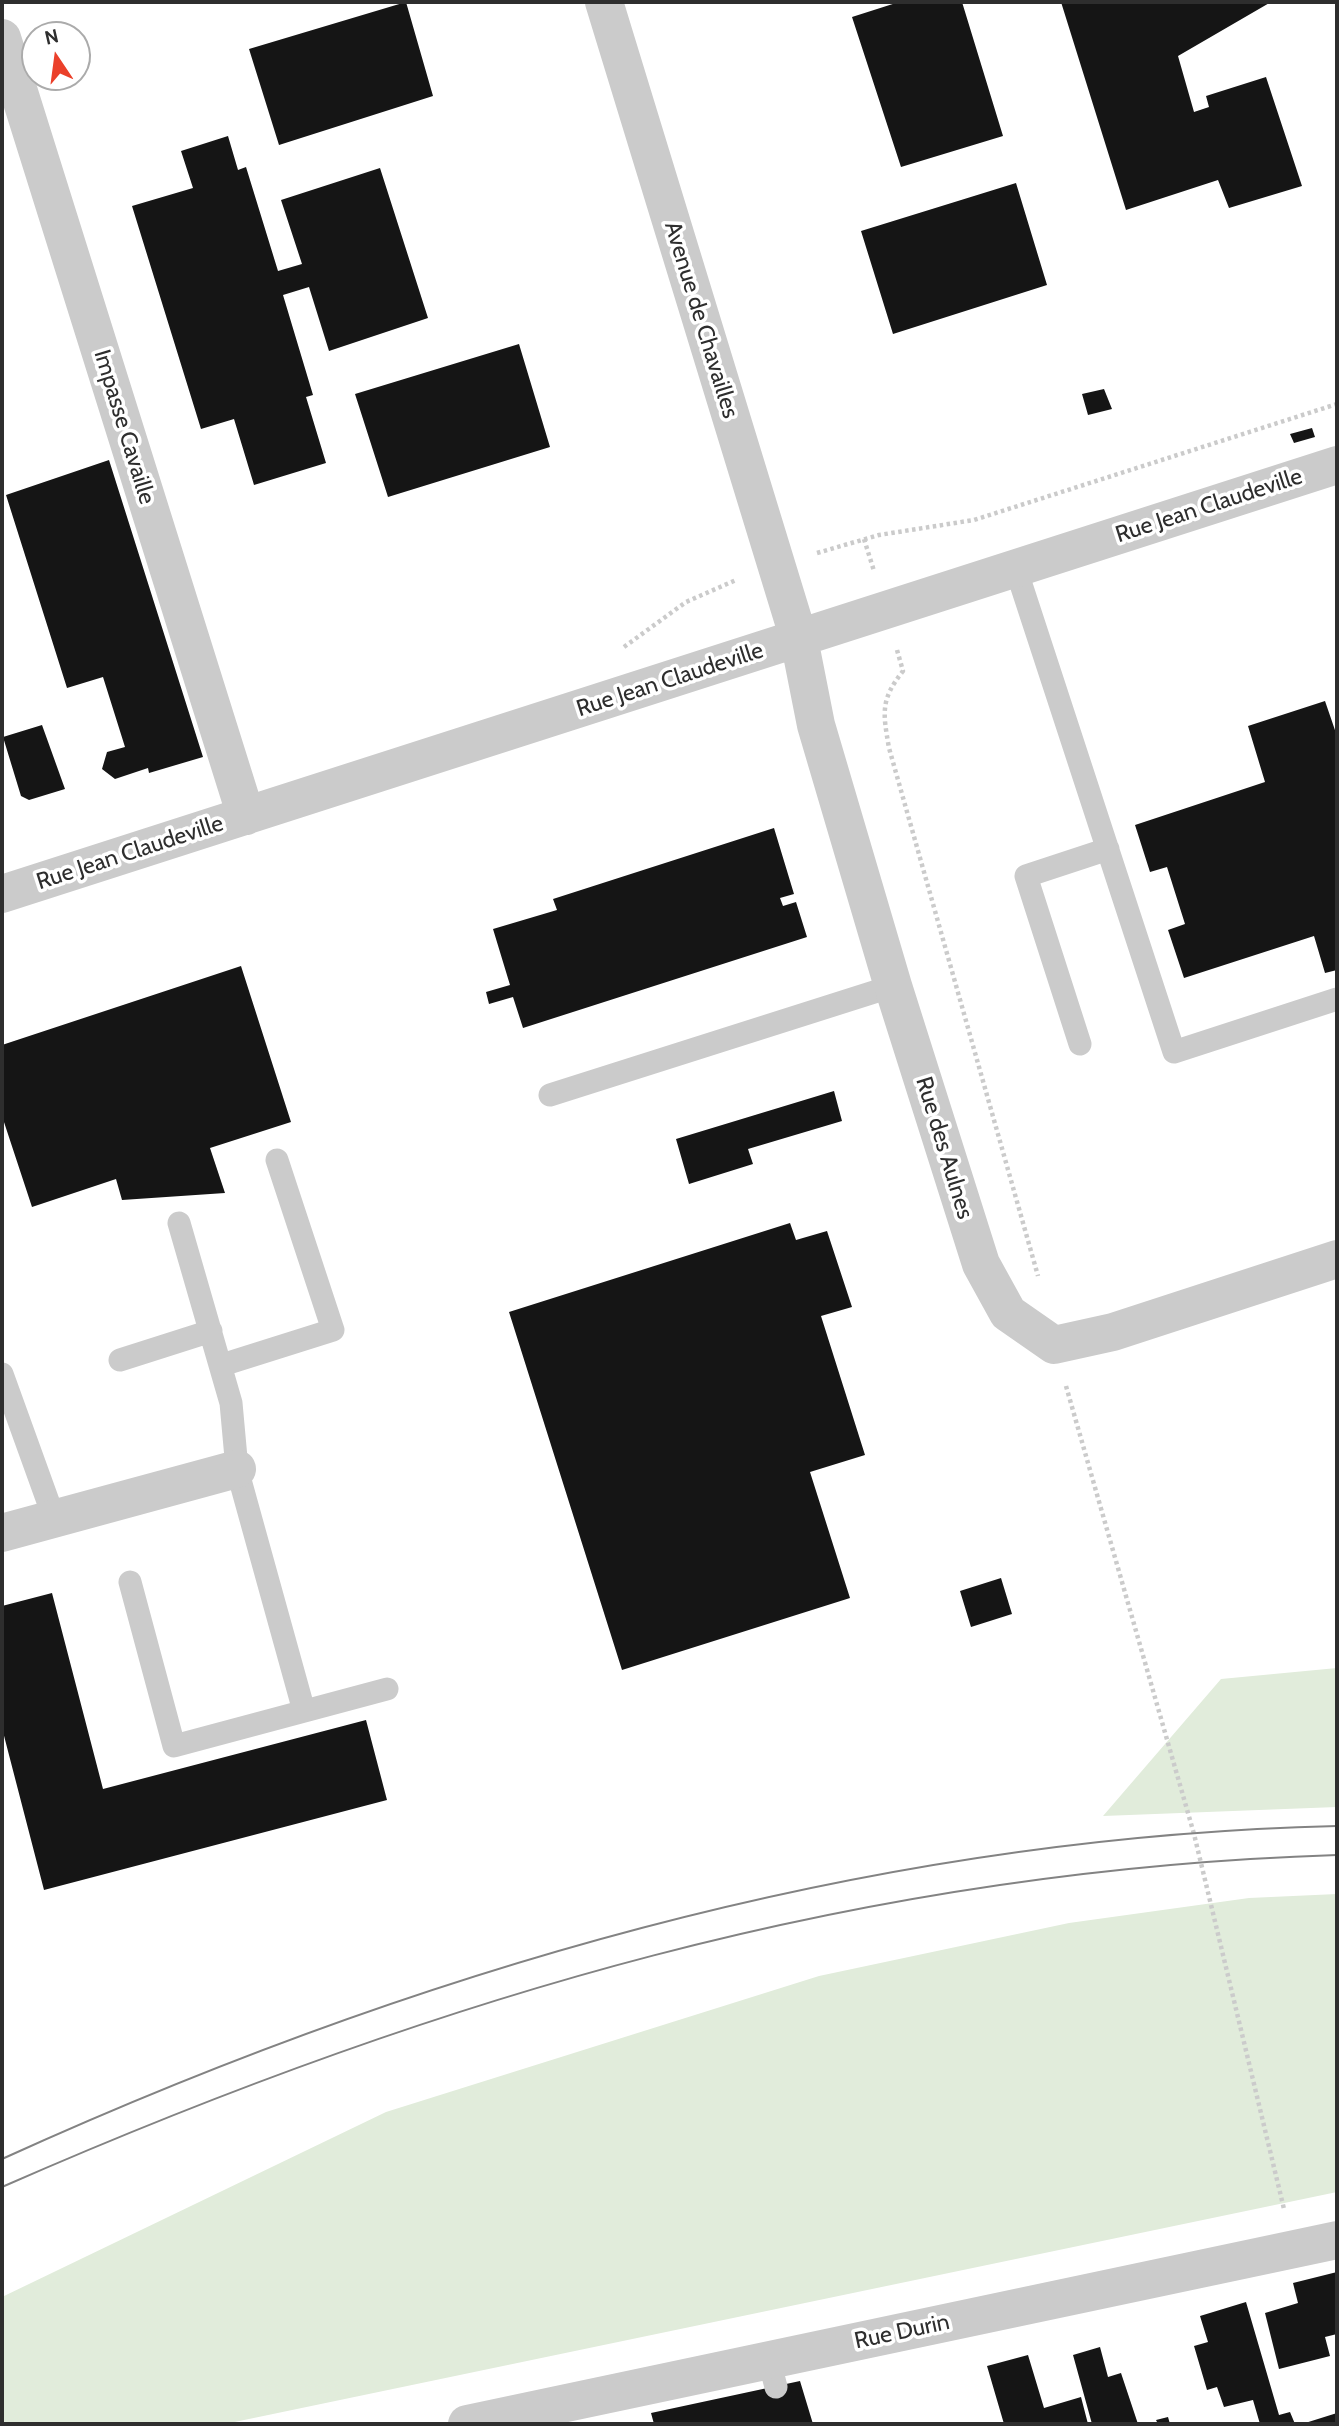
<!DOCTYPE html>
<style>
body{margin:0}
#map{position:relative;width:1339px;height:2426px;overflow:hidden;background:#fff;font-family:Cabin,sans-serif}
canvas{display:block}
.frame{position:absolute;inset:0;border:4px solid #2e2e2e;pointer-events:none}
.north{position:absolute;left:21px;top:21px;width:70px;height:70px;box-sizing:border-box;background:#fff;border:2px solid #ababab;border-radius:50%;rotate:347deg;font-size:19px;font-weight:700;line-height:28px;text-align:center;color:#2e2e2e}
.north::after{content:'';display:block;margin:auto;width:24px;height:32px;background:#eb402a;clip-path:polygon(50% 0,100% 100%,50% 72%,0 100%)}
</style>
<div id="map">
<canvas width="1339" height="2426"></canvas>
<div class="frame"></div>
<div class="north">N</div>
</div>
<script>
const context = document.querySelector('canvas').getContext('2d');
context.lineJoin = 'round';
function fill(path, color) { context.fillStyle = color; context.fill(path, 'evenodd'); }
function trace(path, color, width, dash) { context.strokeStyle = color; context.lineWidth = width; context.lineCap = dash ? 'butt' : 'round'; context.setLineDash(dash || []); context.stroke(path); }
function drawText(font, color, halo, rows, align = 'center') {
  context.font = font + ' Cabin,sans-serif'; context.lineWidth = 7; context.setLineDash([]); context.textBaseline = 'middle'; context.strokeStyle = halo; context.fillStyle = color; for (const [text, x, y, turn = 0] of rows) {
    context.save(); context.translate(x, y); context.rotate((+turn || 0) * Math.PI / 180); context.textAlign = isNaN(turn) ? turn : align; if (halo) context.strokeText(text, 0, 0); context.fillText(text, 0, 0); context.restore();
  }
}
fill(new Path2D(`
 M1337,1668V1807L1103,1816L1221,1679Z
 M1337,1894V2192L225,2424H2V2297L386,2112L819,1976L1069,1923L1249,1898Z`), '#e1ecdb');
fill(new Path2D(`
 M406,2L433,96L279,145L249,49Z
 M899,2H962L1003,136L901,167L852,17Z
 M1061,2H1271L1178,56L1194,112L1209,107L1206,96L1266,77L1302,186L1229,208L1218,180L1126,210Z
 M228,136L238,170L246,167L278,271L302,264L281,200L380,168L428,318L329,351L309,287L283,295L313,395L306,397L326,463L254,485L234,419L201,429L132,206L193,188L181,151Z
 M1016,183L1047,285L893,334L861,231Z
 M519,344L550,447L388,497L355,394Z
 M1104,389L1112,409L1088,415L1082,394Z
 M1312,428L1315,437L1294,443L1290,434Z
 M109,460L203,757L149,773L148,768L115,779L102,769L107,752L125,747L103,677L67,688L6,495Z
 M1325,701L1337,736V970L1325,973L1314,936L1184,978L1168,930L1185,924L1167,867L1150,872L1135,825L1265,782L1248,726Z
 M42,725L65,789L29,800L21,796L3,737Z
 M774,828L794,894L780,898L783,906L796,902L807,937L523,1028L513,997L489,1004L486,992L510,985L493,929L557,910L553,899Z
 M241,966L291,1122L210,1148L225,1193L122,1200L116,1179L32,1207L2,1116V1045Z
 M834,1091L842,1121L748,1149L753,1164L689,1184L676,1139Z
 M790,1223L796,1240L827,1231L852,1307L821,1316L865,1455L810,1472L850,1598L622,1670L509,1312Z
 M1001,1578L1012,1614L971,1627L960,1591Z
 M52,1593L103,1789L366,1720L387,1800L44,1890L2,1728V1606Z
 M1337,2272V2334L1325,2337L1330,2356L1279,2369L1265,2313L1298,2303L1293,2283Z
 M1246,2302L1279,2415L1290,2412L1295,2424H1260L1253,2400L1224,2407L1217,2387L1207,2390L1194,2346L1208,2342L1200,2316Z
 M1100,2347L1108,2377L1121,2373L1138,2424H1092L1073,2355Z
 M1028,2355L1044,2408L1081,2397L1088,2424H1004L987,2366Z
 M800,2381L813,2424H654L651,2413Z
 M1337,2413V2424H1302Z
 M1168,2417L1170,2424H1158L1156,2420Z`), '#151515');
trace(new Path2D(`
 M864,539L874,571
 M817,553L879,535L974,520L1337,404
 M624,647L686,602L736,580
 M897,650L903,671C880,700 883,713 889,748L1038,1276
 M1066,1386L1194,1834L1284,2209`), '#cbcbcb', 4.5, [3.5, 3.5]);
trace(new Path2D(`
 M1016,569L1174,1052L1337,999
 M1080,1044L1026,876L1108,849
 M550,1095L893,986
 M179,1223L231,1403L237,1469L304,1711
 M120,1360L211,1331
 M222,1365L333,1330L277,1160
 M2,1374L54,1518
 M130,1582L174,1746L387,1689
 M769,2360L776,2387`), '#cbcbcb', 23);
trace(new Path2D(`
 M604,2L799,639L816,725L893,986L981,1264L1008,1313L1054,1345L1113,1332L1337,1259
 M2,38L246,816
 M2,894L1337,465
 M2,1533L237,1469
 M467,2424L1337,2240`), '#cbcbcb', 38);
trace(new Path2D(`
 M2,2159C422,1968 873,1837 1337,1826
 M2,2187C435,1997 862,1870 1337,1855`), '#838383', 2);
drawText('23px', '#2e2e2e', '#fff', [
 ["Avenue de Chavailles",701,320,73],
 ["Impasse Cavaille",124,427,73],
 ["Rue Jean Claudeville",1209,506,-18],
 ["Rue Jean Claudeville",670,680,-18],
 ["Rue Jean Claudeville",130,853,-18],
 ["Rue des Aulnes",944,1148,73],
 ["Rue Durin",902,2332,-12]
]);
</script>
